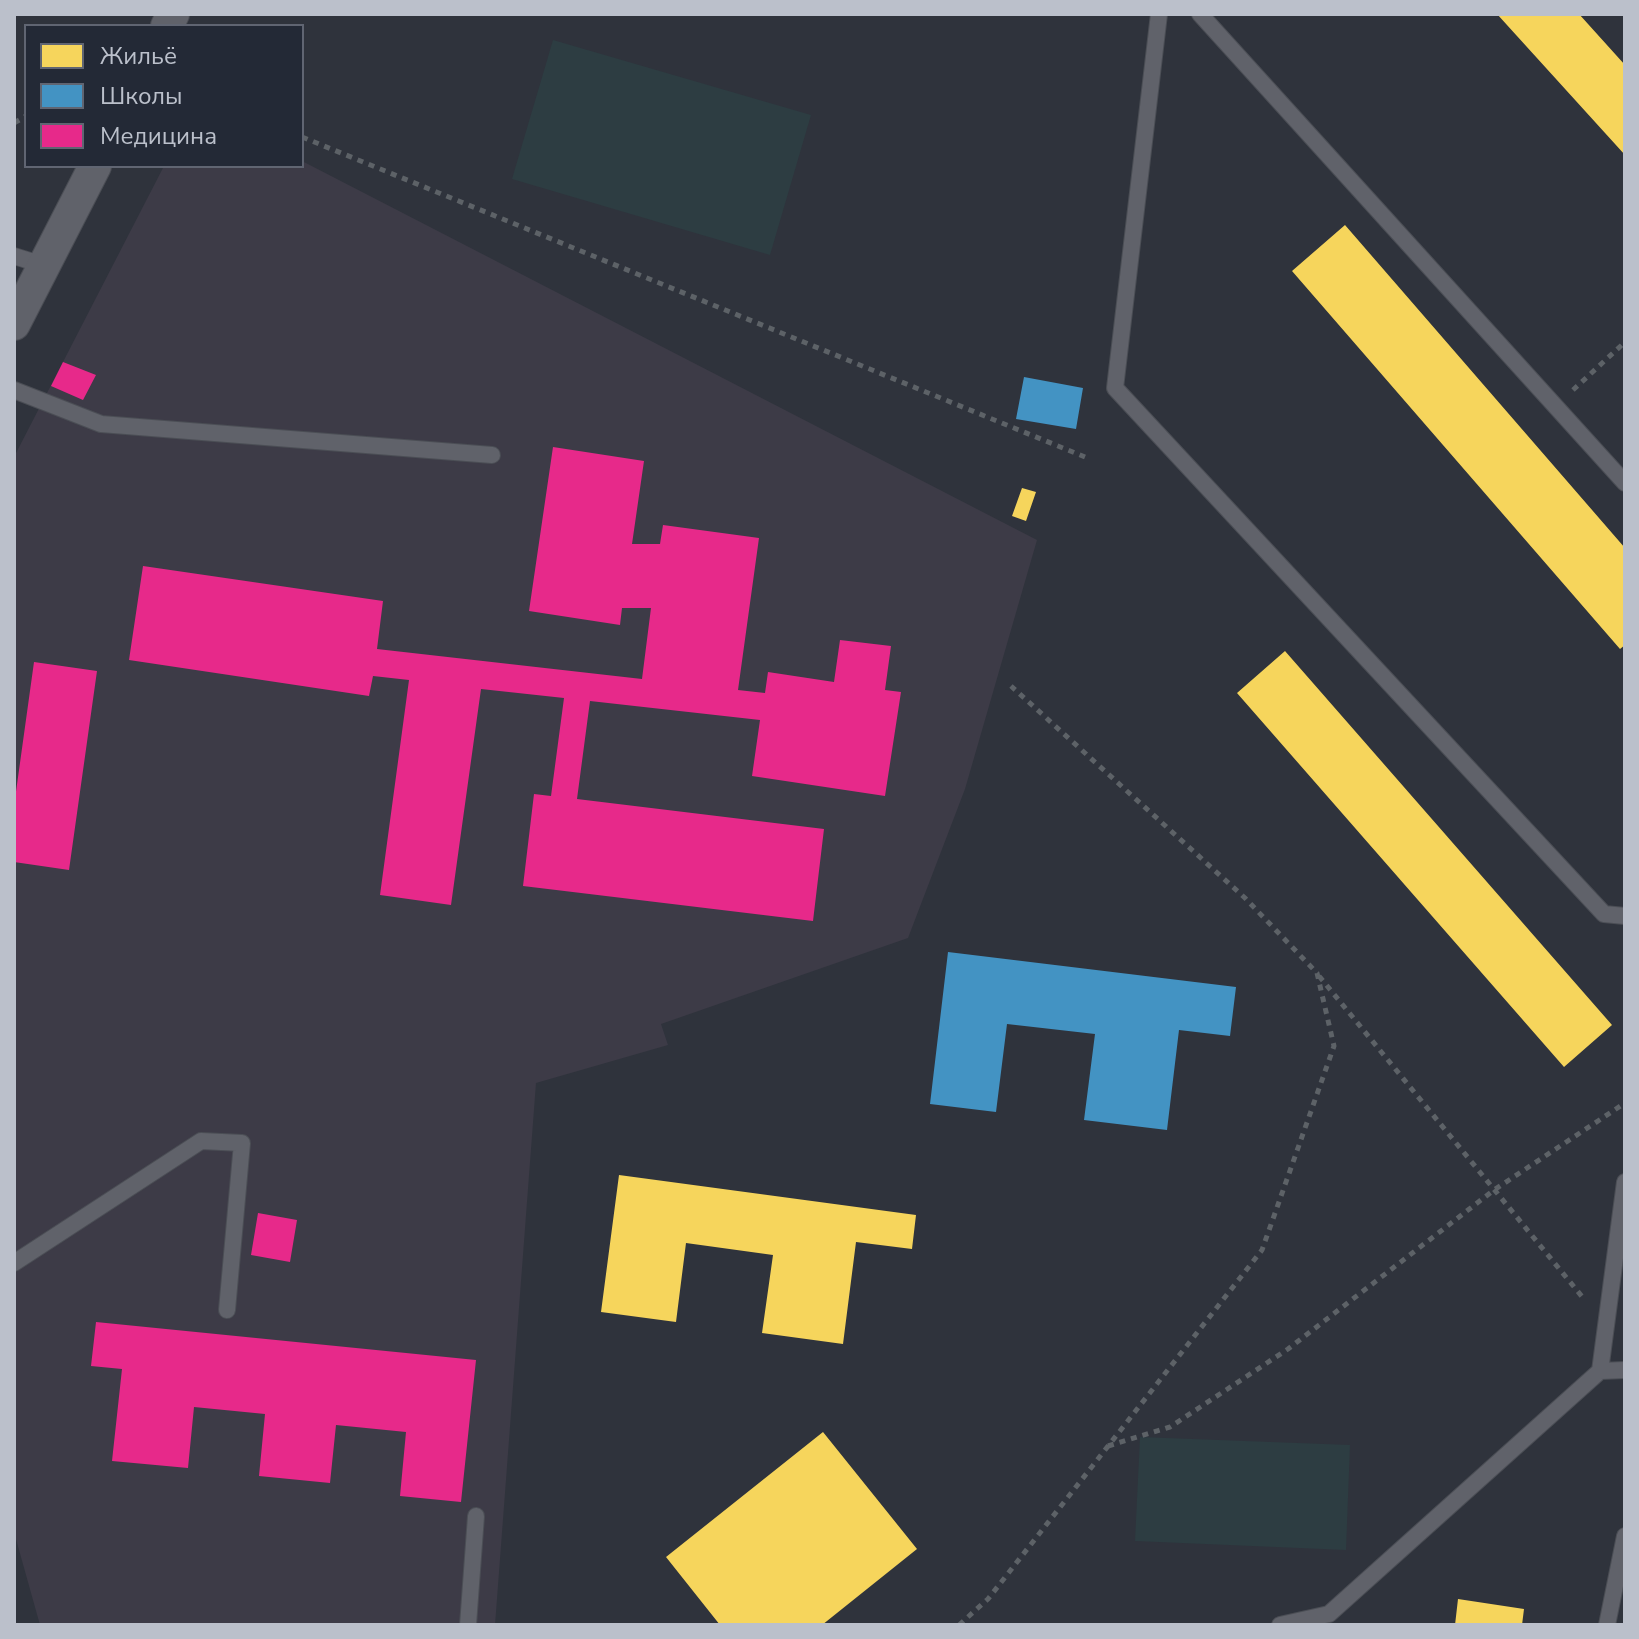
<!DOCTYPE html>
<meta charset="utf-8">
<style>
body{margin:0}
#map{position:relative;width:1639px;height:1639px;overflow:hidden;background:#2f333c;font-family:"Nunito Sans",sans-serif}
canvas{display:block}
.frame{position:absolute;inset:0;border:16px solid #bbc0cb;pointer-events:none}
.legend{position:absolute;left:24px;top:24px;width:280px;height:144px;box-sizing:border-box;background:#232936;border:2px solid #606572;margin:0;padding:10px 14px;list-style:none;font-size:24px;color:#bbc0cb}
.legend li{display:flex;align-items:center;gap:16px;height:40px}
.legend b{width:40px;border:2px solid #606572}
</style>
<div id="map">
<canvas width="1639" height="1639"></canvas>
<div class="frame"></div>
<ul class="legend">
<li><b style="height:22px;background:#f6d55c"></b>Жильё</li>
<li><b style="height:22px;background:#4393c3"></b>Школы</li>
<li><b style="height:22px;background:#e7298a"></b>Медицина</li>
</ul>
</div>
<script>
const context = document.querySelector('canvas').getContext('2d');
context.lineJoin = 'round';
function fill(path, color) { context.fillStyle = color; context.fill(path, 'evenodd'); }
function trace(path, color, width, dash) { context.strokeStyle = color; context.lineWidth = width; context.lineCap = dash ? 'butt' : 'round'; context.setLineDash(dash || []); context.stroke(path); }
fill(new Path2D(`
 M302,161L1037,540L965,789L908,938L661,1024L668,1045L536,1083L495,1625H40L14,1532V457L164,166H302Z`), '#3d3b47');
fill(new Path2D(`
 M553,40L811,115L770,255L512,179Z
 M1140,1437L1350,1445L1346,1550L1135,1541Z`), '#2d3d42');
fill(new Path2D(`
 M1497,14H1579L1625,65V155Z
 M1345,225L1625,548V645L1620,649L1292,271Z
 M1022,488L1036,492L1026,521L1012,516Z
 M1285,651L1612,1025L1564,1067L1237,693Z
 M619,1175L916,1215L912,1249L856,1242L843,1344L762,1333L773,1255L686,1243L676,1322L601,1312Z
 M823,1432L917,1549L822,1625H761L759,1623L756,1625H720L666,1557Z
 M1458,1599L1524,1609L1522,1625H1455Z`), '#f6d55c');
fill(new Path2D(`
 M1024,377L1083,388L1076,429L1016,419Z
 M948,952L1236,987L1230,1036L1179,1030L1167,1130L1084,1120L1095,1034L1007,1024L996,1112L930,1104Z`), '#4393c3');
fill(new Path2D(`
 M63,362L96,375L83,400L51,386Z
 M553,447L644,461L632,544H660L663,525L759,538L738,690L765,693L768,672L834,682L840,640L891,646L885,690L901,692L885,796L752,776L760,720L590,701L577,799L824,829L813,921L523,886L534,794L551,796L564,698L481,689L451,905L380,895L409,680L373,676L369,696L129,660L143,566L383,601L377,649L642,679L651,608H622L620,625L529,611Z
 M34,662L97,671L69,870L14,862V806Z
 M258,1213L297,1220L290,1262L251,1255Z
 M96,1322L476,1360L461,1502L400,1496L406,1432L336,1425L330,1483L259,1476L265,1414L194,1407L188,1468L112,1461L122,1369L91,1366Z`), '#e7298a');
const service = new Path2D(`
 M1159,14L1115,388L1604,914L1625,916
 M1200,14L1625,483
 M14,256L43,265
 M14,390L101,424L492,455
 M14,1263L201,1141L242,1143L227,1310
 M1600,1371L1625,1370
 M468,1625L476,1516
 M1280,1625L1329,1614L1600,1371L1625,1182
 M1607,1625L1625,1536`);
const minor = new Path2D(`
 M167,26L173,14
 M14,324L95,166`);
trace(service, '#4b4e55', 18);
trace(minor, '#4b4e55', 34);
trace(new Path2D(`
 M14,123L26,116
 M302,137L1085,457
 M1573,390L1625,342
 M1319,976L1584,1299
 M1108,1446L1170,1427L1288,1349L1494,1190L1625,1103
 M959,1625L988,1599L1262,1250L1334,1046L1317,973L1245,898L1011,686`), '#5d6267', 5, [6, 6]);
trace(service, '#60626a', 16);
trace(minor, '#60626a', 32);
</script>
